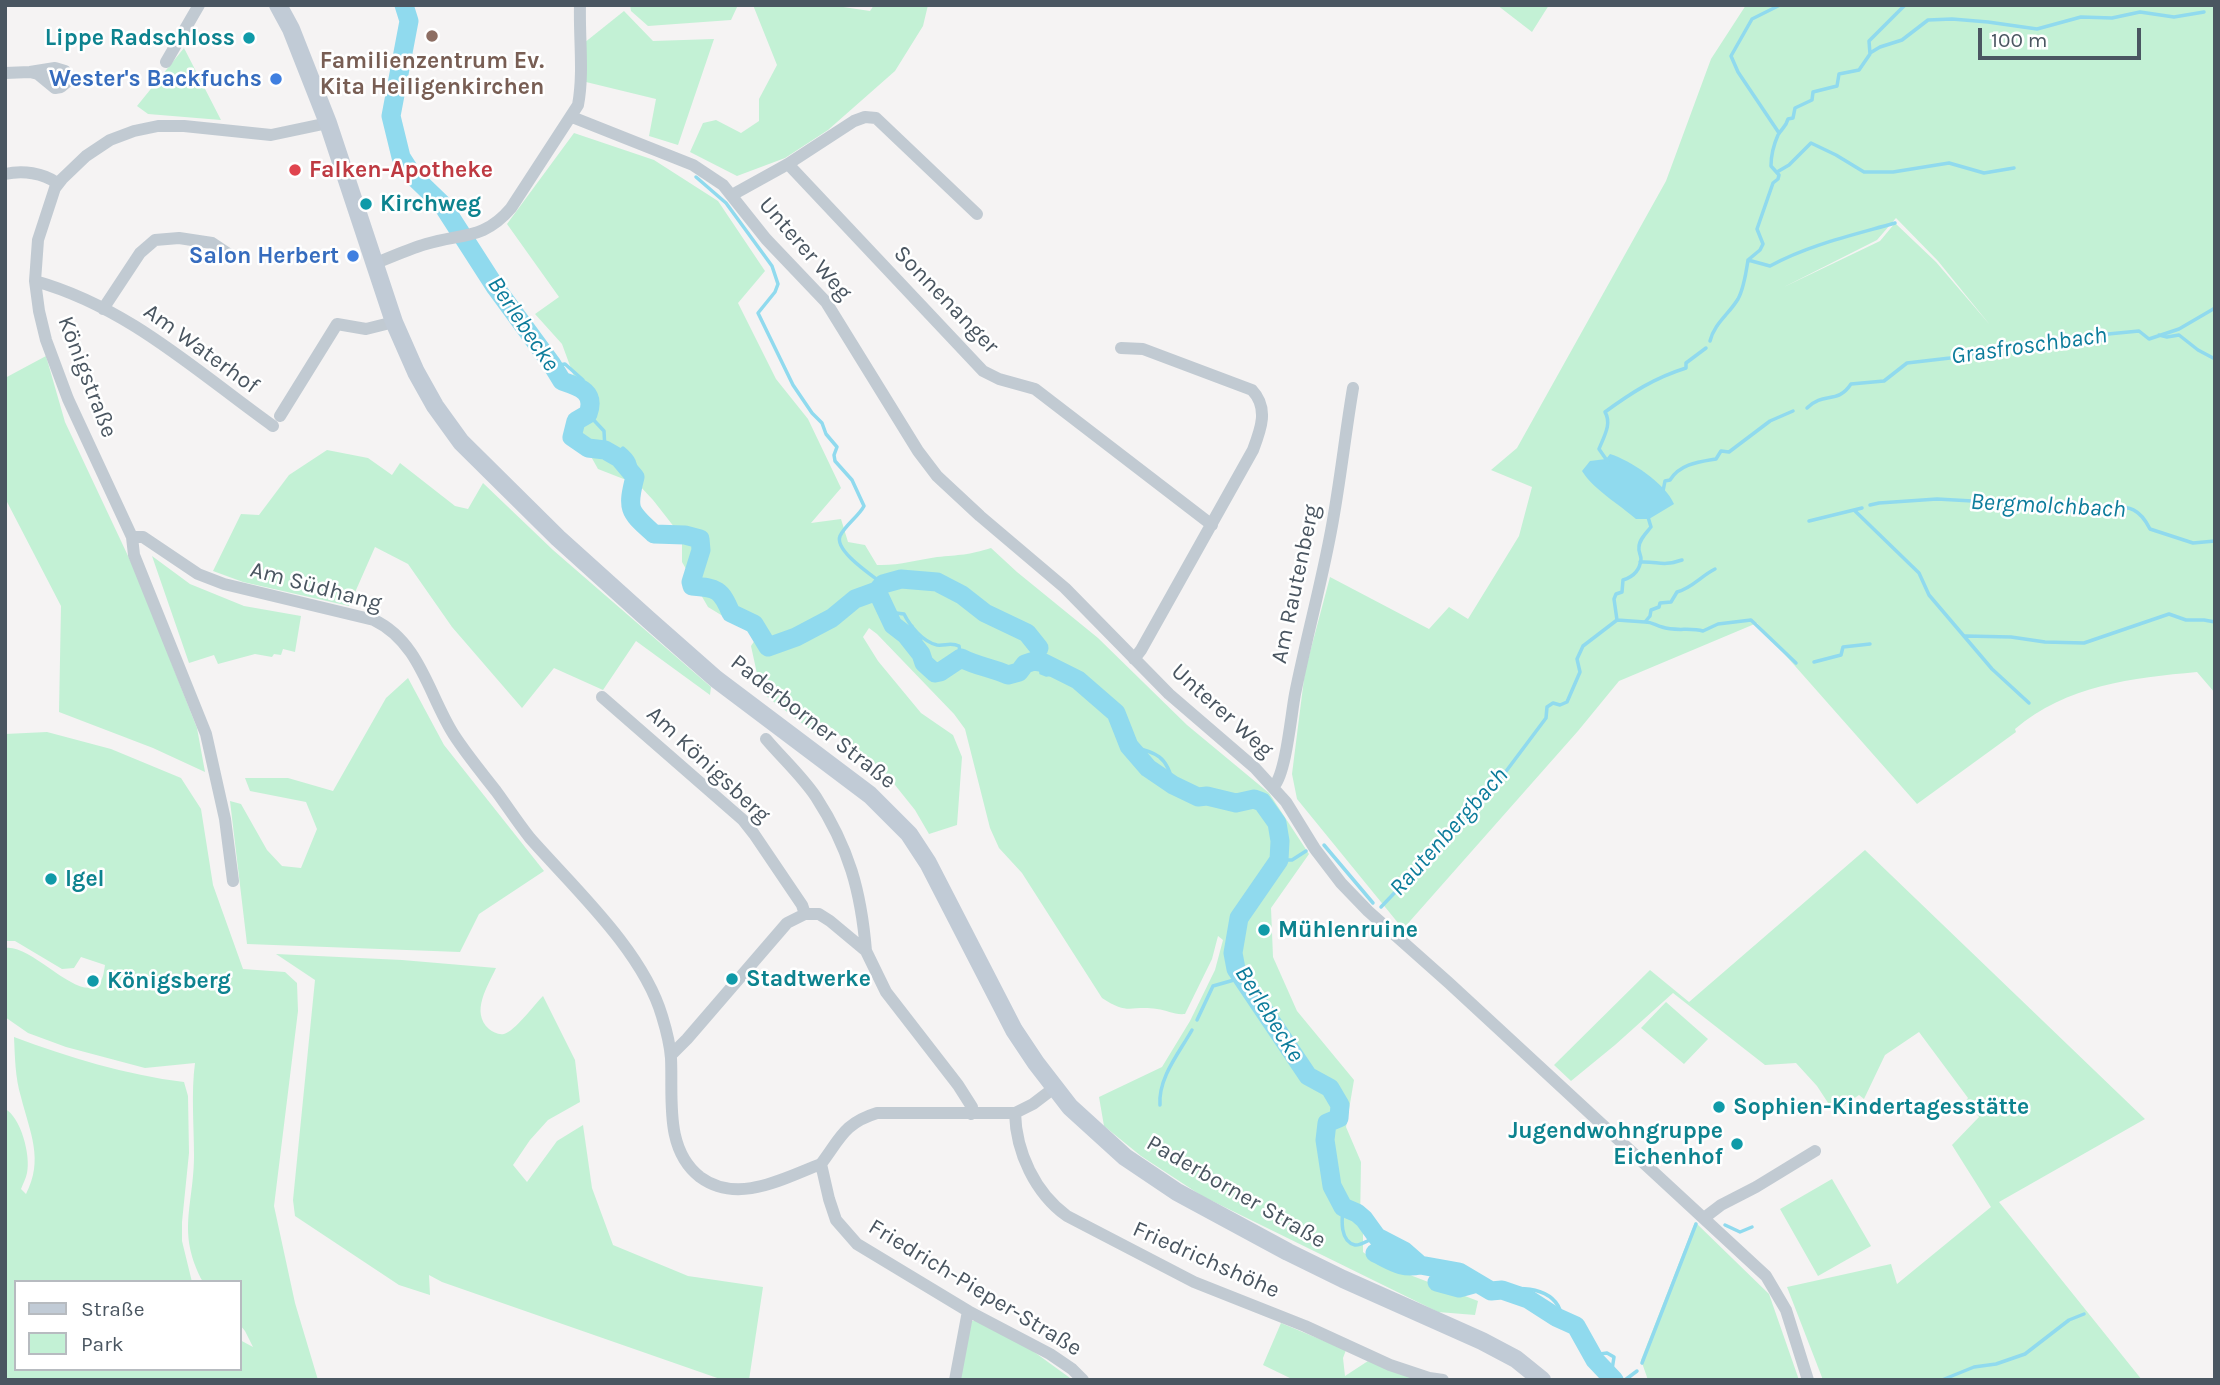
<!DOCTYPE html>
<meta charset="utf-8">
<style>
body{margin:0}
#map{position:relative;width:2220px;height:1385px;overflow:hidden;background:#f5f3f3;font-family:Karla,sans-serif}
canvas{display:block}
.frame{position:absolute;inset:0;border:7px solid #4a5661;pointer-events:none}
.legend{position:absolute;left:14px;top:1280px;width:228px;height:91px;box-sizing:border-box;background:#fff;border:2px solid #b7bbc0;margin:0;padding:9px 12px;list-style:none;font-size:21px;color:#4a5661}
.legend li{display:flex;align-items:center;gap:14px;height:35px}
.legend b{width:35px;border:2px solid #b7bbc0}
.scale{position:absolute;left:1978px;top:28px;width:163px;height:32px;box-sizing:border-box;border:4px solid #4a5661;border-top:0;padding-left:9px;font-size:21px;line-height:24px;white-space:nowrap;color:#4a5661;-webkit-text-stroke:5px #fff;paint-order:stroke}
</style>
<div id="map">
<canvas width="2220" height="1385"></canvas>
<div class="frame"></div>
<ul class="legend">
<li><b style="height:9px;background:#c1cbd6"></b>Straße</li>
<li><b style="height:19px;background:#c3f1d5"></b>Park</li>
</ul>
<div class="scale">100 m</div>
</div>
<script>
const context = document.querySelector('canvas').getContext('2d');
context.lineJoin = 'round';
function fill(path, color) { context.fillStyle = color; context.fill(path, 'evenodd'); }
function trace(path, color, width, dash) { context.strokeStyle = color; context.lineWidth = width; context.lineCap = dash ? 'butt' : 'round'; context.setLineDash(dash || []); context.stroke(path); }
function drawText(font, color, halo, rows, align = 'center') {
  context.font = font + ' Karla,sans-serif'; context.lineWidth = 5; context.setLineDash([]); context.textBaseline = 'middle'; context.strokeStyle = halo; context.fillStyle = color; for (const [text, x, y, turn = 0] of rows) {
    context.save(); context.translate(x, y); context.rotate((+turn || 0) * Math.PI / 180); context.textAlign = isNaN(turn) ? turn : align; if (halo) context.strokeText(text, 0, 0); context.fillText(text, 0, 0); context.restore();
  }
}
fill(new Path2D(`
 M630,5H738L731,20L648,26L631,11Z
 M753,5H830L870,11L874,5H928L923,26L895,71L828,130L785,158L737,176L690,152L703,123L716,120L741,133L759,121V99L777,65Z
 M1497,5H1549L1532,32Z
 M1746,5H2215V693L2197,672C2133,678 2066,685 2015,729L2016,732L1917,804L1757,623L1619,681L1578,731L1403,929L1297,799L1292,774L1305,671L1330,577L1429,629L1449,607L1468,619L1519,536L1532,487L1491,470L1517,448L1666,181L1711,59ZM1896,218L1938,261L1990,325L1936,262L1895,223L1880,241L1784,287L1877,240Z
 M624,11L653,41L714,39L678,145L649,136L656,99L586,82L584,43Z
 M184,48L221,120L148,114L137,106Z
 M574,133L654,160L718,201L765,271L738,303L776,379L808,419L841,488L811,523L841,519L848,542L865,545L877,565C898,566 916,560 937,557C959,555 969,555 991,548L1017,572L1098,638L1187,725L1269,793L1309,854L1271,908L1273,957L1297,1011L1354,1080L1346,1127L1361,1162L1360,1224L1363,1233V1252L1376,1262L1478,1301L1475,1315L1438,1312L1202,1196L1141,1156L1104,1126L1099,1097L1162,1067L1190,1021L1215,970L1223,940L1218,936L1212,959L1185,1014C1174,1015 1167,1010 1157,1009C1130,1005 1129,1016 1102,998L1022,873L999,848L990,828L965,729L954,714L877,634L869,628L863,637L878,661L921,713L953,735L962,757L957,825L929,834L915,810L883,770L829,726L824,740L761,692L751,646L757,637L708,607L682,562V537L653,500L639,485L598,469L579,435L584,404L562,344L535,314L559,297L507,224Z
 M46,356L65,422L137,575L197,728L205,772L153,748L59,712L61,606L5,498V378Z
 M327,450L368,458L392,475L400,463L455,506L468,509L483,483L553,550L711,687L710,695L636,641L603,690L554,668L522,708L452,627L408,564L375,547L349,606L243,582L213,571L241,514L259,515L289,475Z
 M152,556L190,584L244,606L301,616L295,652L283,649L281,655L274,654L272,657L255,654L218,664L214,655L189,663Z
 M408,678L444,745L544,871L479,914L460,952L247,944L230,801L241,804L267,850L282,866L301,868L317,829L306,802L250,791L245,778H288L333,791L386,698Z
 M47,732L111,749L181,778L201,809L213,885L243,969L285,972L297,983L298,1011L274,1206L295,1303L318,1380H5V1109C21,1117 31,1156 27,1173C26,1178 23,1184 21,1189L26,1194C44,1159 30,1133 21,1097C15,1077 15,1057 14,1037C68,1057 126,1075 184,1082L188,1096L189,1153L182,1222V1241L192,1282H16V1369H240V1340L253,1347L245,1331L240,1325V1282H203C176,1232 194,1206 194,1155C194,1124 191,1093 195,1063L145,1068L66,1047L28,1033L5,1017V948C31,943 76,1001 98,985C103,981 104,971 105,965L81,957L74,968L62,969L15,941H5V734Z
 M1865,850L2145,1119L1999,1202L2142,1380H1823L1787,1287L1891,1264L1897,1284L1991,1207L1952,1145L1979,1117L1966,1101L1968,1098L1919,1032L1885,1055L1864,1099L1859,1095L1834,1112L1817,1086L1796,1063L1765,1065L1673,993L1615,1045L1571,1081L1554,1065L1650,970L1689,1002Z
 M276,954L402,960L496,968C488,986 470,1012 489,1029C493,1032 498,1035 504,1034C514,1032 535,1004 543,996L575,1060L580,1102L548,1120L530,1140L513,1165L527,1182L557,1141L583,1125L592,1188L613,1245L688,1276L763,1287L749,1380H723L442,1282L429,1275L430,1295L399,1285L295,1216L293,1200L315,980Z
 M1666,1002L1708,1039L1684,1064L1641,1028Z
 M1832,1179L1871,1246L1818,1276L1780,1209Z
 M1695,1222L1769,1294L1799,1380H1648L1641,1360Z
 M977,1320L1026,1346L1070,1378L957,1380L972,1321Z
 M1281,1323L1346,1350L1343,1358L1345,1376L1368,1361L1435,1380H1294L1263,1365Z`), '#c3f1d5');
fill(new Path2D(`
 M1610,454C1630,460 1666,484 1674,504L1649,519H1636C1619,504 1594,490 1582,471L1590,461L1606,459Z`), '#90daee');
trace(new Path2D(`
 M1870,53L1880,47L1902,40L1928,20L1952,19L1988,22L2037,29L2081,17L2112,18L2140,12L2174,17L2204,12
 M1779,133L1738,72L1731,56L1752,19L1780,5
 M1777,172L1789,165L1811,143L1836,155L1864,172H1893L1949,163L1984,173L2014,168
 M696,177L726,203L772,266L778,284L775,292L758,313L793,385L812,413L822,423L826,434L837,447L834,455L835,461L852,480L864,506C859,516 845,525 840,536C834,551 873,576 883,584
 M1748,260L1770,266C1808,245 1853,235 1895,223
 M2159,335L2167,337L2179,335L2198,350L2215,359
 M1710,341C1714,324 1729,314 1738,299C1744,288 1746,273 1748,260L1760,250L1763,244L1757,229L1773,183L1778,179L1779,175L1771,166C1771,156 1774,144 1778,135C1782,128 1786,127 1788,119L1793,118L1795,108L1812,100L1813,92L1837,86L1839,74L1859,70L1870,54L1869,41L1905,5
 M553,366L565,364L583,380L584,388
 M1807,408C1824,391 1837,405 1851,384L1884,381L1907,363L1950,358L1958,354H1975L1998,350L2010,347L2017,343C2035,347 2040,351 2055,338L2066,341L2079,339L2100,341L2108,334L2139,331L2149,339L2179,329L2215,308
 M588,414L604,431L605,450
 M615,456L623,448C634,457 637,463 635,477
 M1608,462L1599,449C1604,436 1612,424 1605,412C1631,393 1654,378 1686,368V363L1706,348
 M1663,491L1665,481L1670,480C1680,464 1698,462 1716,459L1721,451L1729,452L1770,421L1793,411
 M1870,505L1879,503L1937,499L2008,503L2081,512H2098L2107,505C2129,507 2139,507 2150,529L2193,543L2215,541
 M1854,510L1919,573L1929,595L1992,669L2029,703
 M1809,521L1862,508
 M1640,562C1659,561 1661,567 1682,560
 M888,612L904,614C910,626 923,642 937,645C945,646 951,642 959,646L961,658
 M1617,620L1645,622L1650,616L1651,610L1659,607L1660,603L1671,602L1677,592C1692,588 1701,576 1715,569
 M1645,622C1652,622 1655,625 1662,627C1675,632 1690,627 1703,631L1718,624L1751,620L1796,663
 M903,632L912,626
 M1965,636L2011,637L2045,642L2084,643L2169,614L2186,620H2204L2215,622
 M918,650L921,637
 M1040,662L1041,673L1046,675L1062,673
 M1814,662L1841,655L1843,647L1870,644
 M1129,746C1156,752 1168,756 1173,785
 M1324,845L1373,903
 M1279,860H1292L1306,851
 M1381,907L1422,864L1431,850L1450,839L1452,833L1483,802L1546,718L1547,707L1553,703L1560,705L1567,702L1580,672L1577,659L1583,646L1617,620L1614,599L1616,594L1622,592L1623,580C1633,577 1640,570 1641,559C1641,555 1638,551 1639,547C1639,540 1646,533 1651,527L1648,517
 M1197,1020L1213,986L1234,980H1242
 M1160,1105C1158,1078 1179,1053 1192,1030
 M1343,1207C1342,1218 1339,1241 1355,1245C1361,1246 1371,1238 1377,1237
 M1725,1225L1740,1232L1752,1227
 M1502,1290C1526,1286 1559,1289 1562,1319
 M1593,1355L1607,1353L1614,1357L1611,1376
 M1642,1363L1696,1224
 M1625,1380L1637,1371
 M1942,1380L1974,1367L1996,1364L2025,1354L2069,1320L2084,1314`), '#90daee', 3.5);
trace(new Path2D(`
 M404,5L409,21L391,116L401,157L413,176L442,204L496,288L551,363L562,381C580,387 596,392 588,414L576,421L572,437L588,448L605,450L619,458L635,477C626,511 630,512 654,534L685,535L700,539L701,550L691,582L692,586C717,588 721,589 731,613L754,624L768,647L796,637L832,618L855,599L877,591L883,584L901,579L937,582L962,595L985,613L1027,633L1039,648
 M877,591L893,625L906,635L921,654L924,663L935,673L940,672L961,658C976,666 992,668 1008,675L1019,672L1025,664L1034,661L1044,663L1078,680L1116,713L1129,746L1148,768L1173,785L1198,797L1207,796L1236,803L1254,799L1262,802L1277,823L1280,841L1279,860L1239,918L1233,953L1236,969L1308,1076L1330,1088L1340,1105L1339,1118L1327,1123L1325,1140L1332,1186L1343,1207L1357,1213L1364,1219L1377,1237L1404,1251L1420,1265L1459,1272L1491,1291L1502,1290L1528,1299L1556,1317L1576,1326L1595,1360L1614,1380
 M1375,1253C1392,1261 1401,1269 1420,1265
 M1437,1282L1459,1288L1477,1283`), '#90daee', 19);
trace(new Path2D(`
 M166,62L199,5
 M5,73L30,72L55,68L65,71L67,82L61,87L55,88L38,74L30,72
 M572,117L693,165L723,185L766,239L826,302L918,451L937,476L980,516L1065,588L1169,694L1255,768L1286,802L1315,849L1341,883L1368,911L1449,983L1766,1276L1786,1310L1808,1380
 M788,164L854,121L865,117L876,118L977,214
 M5,174C23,170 43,173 57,183
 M732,195L788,164L983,371L999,379L1035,389L1212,525
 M374,264C391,257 409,249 426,244C462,233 484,240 511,208L578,105C584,73 579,38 580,5
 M35,281C128,307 196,371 273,426
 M103,309L140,253L155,240L179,238L212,243L233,257
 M1121,348L1143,349L1252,390C1269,408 1261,429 1253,450L1141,650L1134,659
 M280,416L337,324L366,329L394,322
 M132,537H143L198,574L224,584L374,620C420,642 429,696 454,735C467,755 482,773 496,791C507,806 518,823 530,838C574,888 643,951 662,1016C666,1029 670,1044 671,1058C673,1098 664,1149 700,1177C738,1205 784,1178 821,1164
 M602,697L743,820L754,834L802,905L805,914
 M766,739C782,758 802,776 816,797C849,848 861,891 866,951
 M1274,786C1286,773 1291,715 1295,694C1306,639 1321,585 1331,531C1340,484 1345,435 1353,388
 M233,881L225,819L206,734L134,555L132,537L68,399L46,340L39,311L35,281L38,240L55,188L62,179L86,156L110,140L134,131L158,126H184L271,135L328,123
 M671,1055L687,1039L787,923L805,914H819L830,921L866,951L886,992L958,1085L972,1107L971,1114
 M1054,1088L1033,1104L1015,1113H877C844,1123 840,1139 821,1164L829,1199L836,1220L857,1244L968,1311L1050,1354L1072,1369L1083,1380
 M1015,1113C1016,1152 1035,1193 1067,1216L1194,1282L1305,1326L1390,1365L1429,1378L1443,1380
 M1704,1218L1721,1205L1756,1187L1815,1151
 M955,1380L968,1311`), '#c1cad2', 12);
trace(new Path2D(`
 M278,5L291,29L328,123L394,322L416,372L435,406L461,442L558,538L649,620L716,679L870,795L909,834L928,863L1014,1030L1036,1063L1070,1107L1125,1157L1177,1192L1288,1252L1343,1279L1482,1341L1516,1359L1542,1380`), '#c1cbd6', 18);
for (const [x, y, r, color] of [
 [432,36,7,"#8d6e63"],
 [249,38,7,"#0f9aa8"],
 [276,79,7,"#3f7fe0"],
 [295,170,7,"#e0444e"],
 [366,204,7,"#0f9aa8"],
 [353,256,7,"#3f7fe0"],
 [51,879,7,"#0f9aa8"],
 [1264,930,7,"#0f9aa8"],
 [732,979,7,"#0f9aa8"],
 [93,981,7,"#0f9aa8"],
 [1719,1107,7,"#0f9aa8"],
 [1737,1144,7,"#0f9aa8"]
]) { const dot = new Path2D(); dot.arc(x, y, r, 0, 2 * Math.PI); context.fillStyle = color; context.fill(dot); trace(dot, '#fff', 2.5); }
drawText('bold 23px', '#0d838f', '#fff', [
 ["Lippe Radschloss",235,38,"right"],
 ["Kirchweg",380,204],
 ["Igel",65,879],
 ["Mühlenruine",1278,930],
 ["Stadtwerke",746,979],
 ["Königsberg",107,981],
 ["Sophien-Kindertagesstätte",1733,1107],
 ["Jugendwohngruppe",1723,1131,"right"],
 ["Eichenhof",1723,1157,"right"]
], 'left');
drawText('bold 23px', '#785e54', '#fff', [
 ["Familienzentrum Ev.",432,61],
 ["Kita Heiligenkirchen",432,87]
]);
drawText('bold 23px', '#366cbe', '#fff', [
 ["Wester's Backfuchs",262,79],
 ["Salon Herbert",339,256]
], 'right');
drawText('bold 23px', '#be3a42', '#fff', [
 ["Falken-Apotheke",309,170]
], 'left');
drawText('23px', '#4a5661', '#fff', [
 ["Unterer Weg",805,249,49],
 ["Sonnenanger",946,300,46],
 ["Am Waterhof",201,349,36],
 ["Königstraße",87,377,69],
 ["Am Rautenberg",1296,584,-78],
 ["Am Südhang",316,587,15],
 ["Unterer Weg",1222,711,42],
 ["Paderborner Straße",813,722,38],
 ["Am Königsberg",708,765,43],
 ["Paderborner Straße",1236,1192,30],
 ["Friedrichshöhe",1206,1260,24],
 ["Friedrich-Pieper-Straße",975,1288,31]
]);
drawText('italic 24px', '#0c7c9b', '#fff', [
 ["Berlebecke",523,324,56],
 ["Grasfroschbach",2029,346,-8],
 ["Bergmolchbach",2048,506,3],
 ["Rautenbergbach",1449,832,-48],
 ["Berlebecke",1269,1014,58]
]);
</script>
